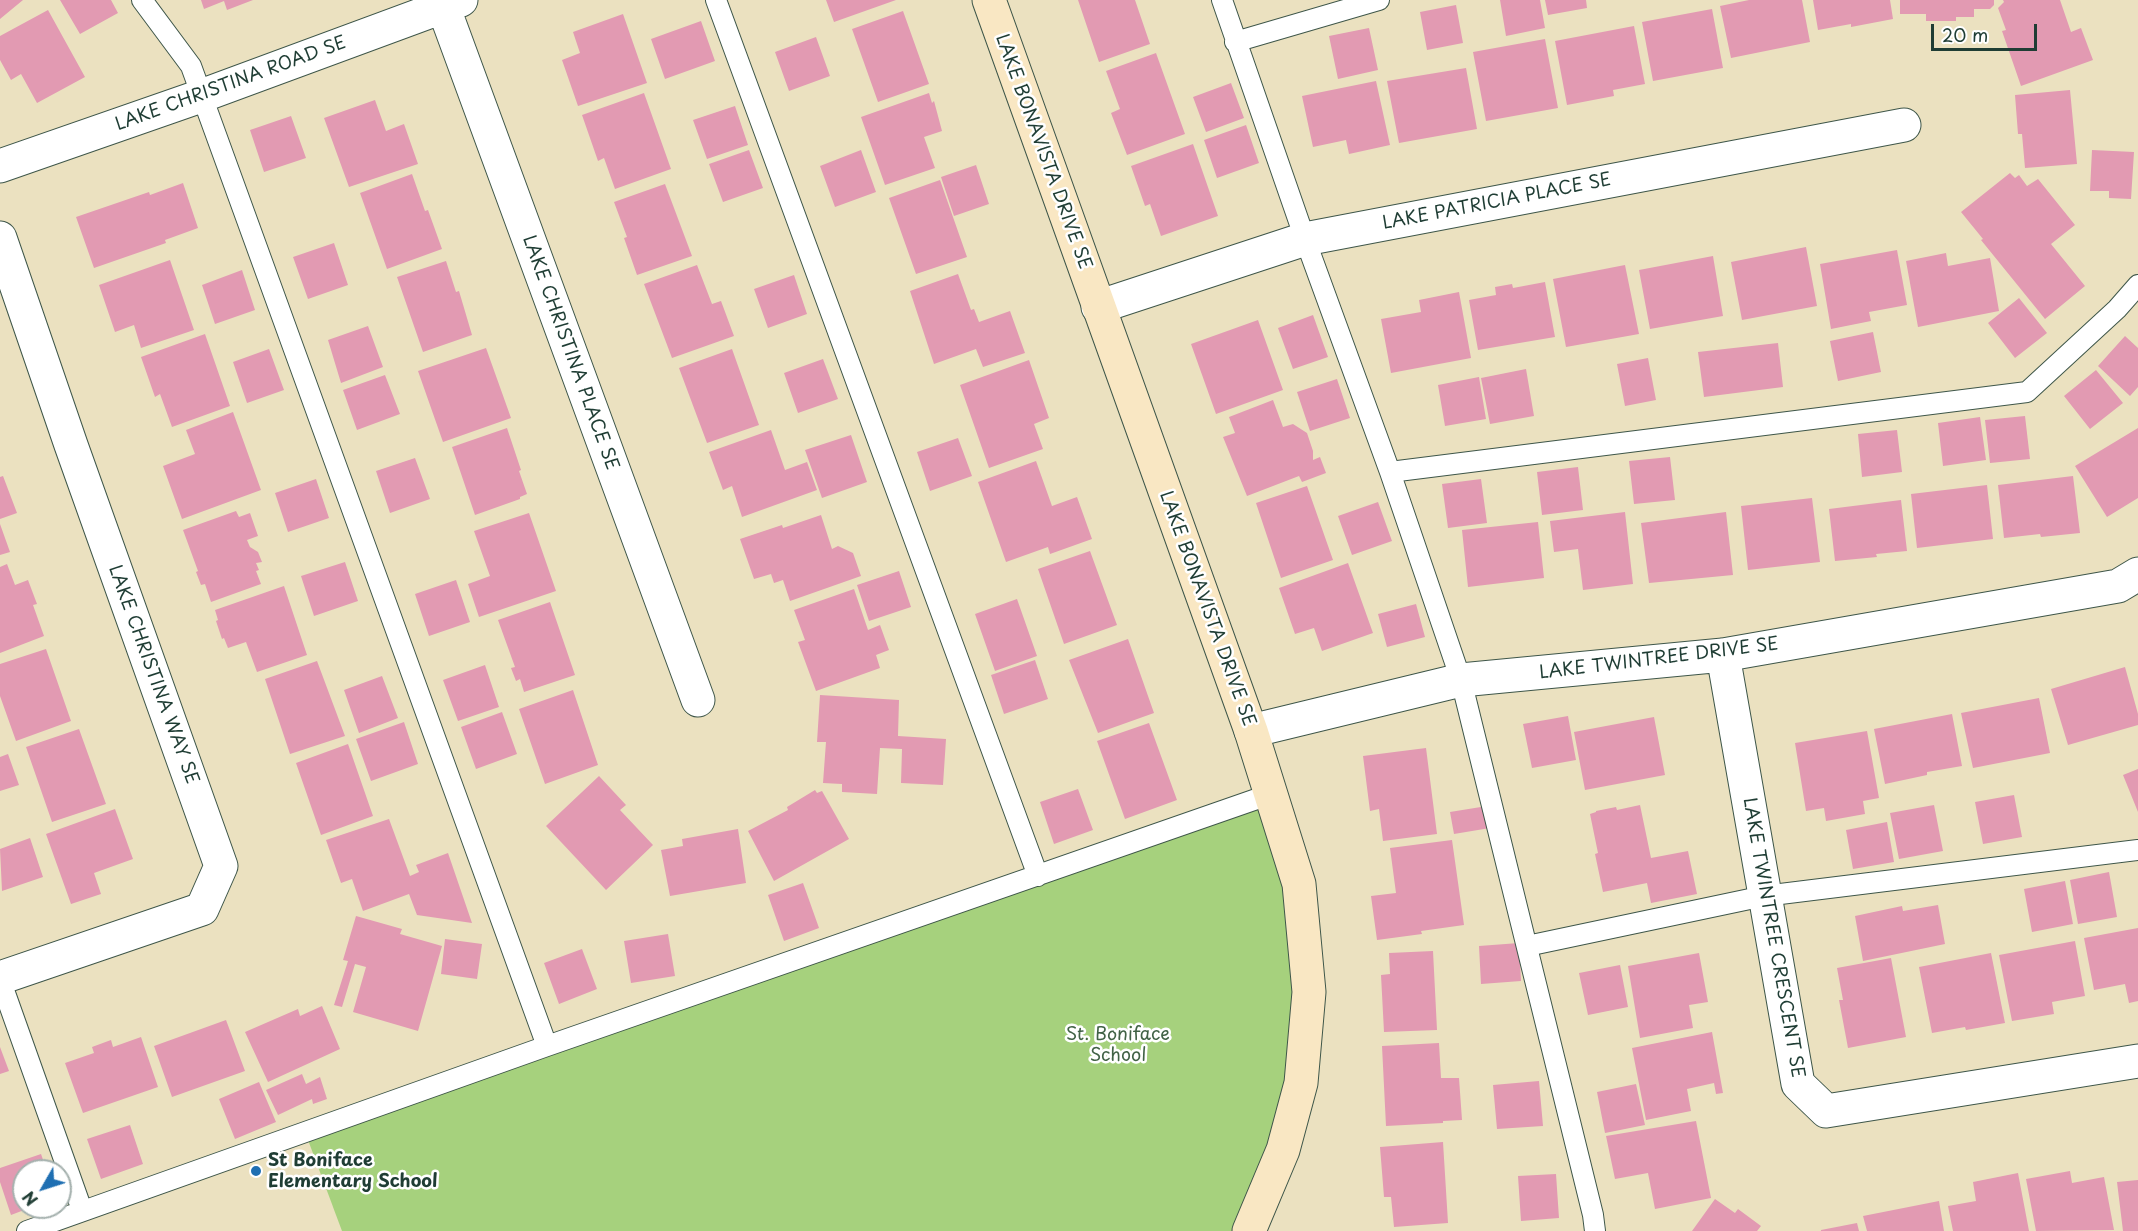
<!DOCTYPE html>
<style>
body{margin:0}
#map{position:relative;width:2138px;height:1231px;overflow:hidden;background:#ebe1c0;font-family:"Playpen Sans",sans-serif}
canvas{display:block}
.north{position:absolute;left:12px;top:1159px;width:60px;height:60px;box-sizing:border-box;background:#fff;border:2px solid #a5b1ae;border-radius:50%;rotate:231deg;font-size:16px;font-weight:700;line-height:24px;text-align:center;color:#1f3d34}
.north::after{content:'';display:block;margin:auto;width:21px;height:27px;background:#1f6fb2;clip-path:polygon(50% 0,100% 100%,50% 72%,0 100%)}
.scale{position:absolute;left:1931px;top:24px;width:106px;height:27px;box-sizing:border-box;border:3px solid #1f3d34;border-top:0;padding-left:8px;font-size:18px;line-height:21px;white-space:nowrap;color:#1f3d34;-webkit-text-stroke:4px #fff;paint-order:stroke}
</style>
<div id="map">
<canvas width="2138" height="1231"></canvas>
<div class="north">N</div>
<div class="scale">20 m</div>
</div>
<script>
const context = document.querySelector('canvas').getContext('2d');
context.lineJoin = 'round';
function fill(path, color) { context.fillStyle = color; context.fill(path, 'evenodd'); }
function trace(path, color, width, dash) { context.strokeStyle = color; context.lineWidth = width; context.lineCap = dash ? 'butt' : 'round'; context.setLineDash(dash || []); context.stroke(path); }
function drawText(font, color, halo, rows, align = 'center') {
  context.font = font + ' "Playpen Sans",sans-serif'; context.lineWidth = 5; context.setLineDash([]); context.textBaseline = 'middle'; context.strokeStyle = halo; context.fillStyle = color; for (const [text, x, y, turn = 0] of rows) {
    context.save(); context.translate(x, y); context.rotate((+turn || 0) * Math.PI / 180); context.textAlign = isNaN(turn) ? turn : align; if (halo) context.strokeText(text, 0, 0); context.fillText(text, 0, 0); context.restore();
  }
}
fill(new Path2D(`
 M1271,794L1309,992L1249,1231H342L305,1132Z`), '#a6d17d');
fill(new Path2D(`
 M0,0H23L0,19Z
 M60,0H111L118,13L80,34Z
 M201,0H253L227,10L224,1L204,9Z
 M826,0H896L834,22Z
 M1078,0H1135L1150,44L1099,62Z
 M1500,0H1540L1545,28L1506,36Z
 M1545,0H1586L1587,8L1548,15Z
 M1749,0H1802L1810,42L1731,58L1720,6Z
 M1813,0H1890L1893,19L1851,27V24L1818,30Z
 M1900,0H1994V5L1990,9H1974V17H1956V21H1926V14H1900Z
 M2003,0H2060L2071,32L2081,28L2093,60L2021,86L2002,31L2006,30L1998,8L2004,2Z
 M1456,5L1463,43L1427,50L1420,12Z
 M1712,9L1723,68L1653,81L1642,22Z
 M48,10L85,77L37,103L21,74L11,80L0,60V36Z
 M903,11L929,84L878,102L852,29Z
 M623,14L647,83L578,106L562,60L580,53L573,32Z
 M701,21L715,61L665,79L651,39Z
 M1634,26L1645,84L1613,90L1614,96L1567,105L1555,41Z
 M1369,28L1378,70L1338,79L1329,36Z
 M816,37L830,76L789,91L775,52Z
 M1545,39L1558,108L1486,121L1473,52Z
 M1156,53L1185,134L1127,155L1111,113L1120,109L1106,71Z
 M1466,68L1477,129L1399,143L1387,81Z
 M1376,81L1390,145L1349,154L1346,140L1313,147L1302,96Z
 M1231,83L1244,118L1206,132L1193,97Z
 M2070,90L2077,164L2025,168L2022,134H2018L2015,95Z
 M644,93L671,169L615,189L604,158L598,161L582,115Z
 M929,93L932,103L934,101L942,131L924,137L935,168L885,185L861,117Z
 M375,100L386,131L404,124L418,164L349,187L324,118Z
 M735,106L748,145L707,159L693,120Z
 M291,116L306,158L264,172L250,130Z
 M1246,125L1259,163L1217,178L1204,140Z
 M1193,144L1218,216L1161,236L1150,204L1145,206L1131,166Z
 M749,150L763,188L723,202L709,164Z
 M861,150L876,192L835,207L820,166Z
 M2092,150L2134,152L2131,199L2109,198V191H2090Z
 M976,165L989,204L954,216L941,177Z
 M2010,173L2015,178L2019,175L2027,186L2038,179L2075,225L2051,244L2085,286L2045,319L1981,240L1983,239L1961,212Z
 M412,174L425,211L428,210L442,249L387,269L360,193Z
 M940,180L967,257L916,274L889,198Z
 M183,183L198,228L165,240L166,243L94,268L76,217L149,192L150,195Z
 M665,184L692,256L637,275L624,238L627,237L614,202Z
 M334,243L348,285L308,299L293,257Z
 M1806,247L1817,306L1742,320L1731,262Z
 M1897,250L1907,305L1869,312L1871,321L1831,329L1820,264Z
 M1946,253L1948,266L1990,258L1999,311L1918,327L1906,261Z
 M1713,256L1723,316L1650,329L1639,270Z
 M170,260L194,330L141,348L134,325L115,332L99,285Z
 M446,261L456,292L459,291L472,335L423,352L397,277Z
 M697,265L712,304L721,301L734,336L672,358L644,284Z
 M1625,265L1639,334L1566,347L1553,279Z
 M242,270L255,310L215,324L202,285Z
 M958,274L971,310L974,309L979,322L1010,311L1025,353L983,367L976,349L934,364L910,291Z
 M794,275L807,314L768,328L754,289Z
 M1545,282L1555,337L1478,350L1469,300L1496,295L1495,287L1512,284L1513,288Z
 M1459,292L1471,358L1391,373L1381,319L1421,312L1419,300Z
 M2019,298L2047,333L2015,358L1988,323Z
 M1313,315L1328,357L1293,369L1278,328Z
 M1258,320L1283,390L1216,414L1191,344Z
 M368,326L383,367L341,383L328,340Z
 M1873,332L1881,372L1838,381L1830,341Z
 M205,334L230,406L172,427L160,394L155,397L141,357Z
 M2125,336L2138,348V387L2130,396L2098,366Z
 M1778,343L1783,387L1704,397L1698,352Z
 M486,348L511,418L443,442L418,371Z
 M269,349L284,390L247,403L233,362Z
 M732,349L759,425L707,443L679,368Z
 M1648,358L1656,400L1625,406L1617,364Z
 M823,359L838,399L798,413L784,373Z
 M1029,360L1049,418L1034,424L1043,449L989,468L960,385Z
 M1526,369L1534,416L1490,424L1481,378Z
 M2096,370L2123,403L2090,429L2064,396Z
 M385,375L400,414L357,430L343,390Z
 M1479,377L1486,419L1445,426L1438,385Z
 M1337,379L1350,418L1310,431L1297,392Z
 M1273,400L1283,427L1293,424L1307,433L1313,451V460L1320,457L1326,473L1302,482L1299,476L1247,496L1223,437L1235,433L1229,417Z
 M233,412L261,490L182,519L163,466L195,454L186,430Z
 M2025,416L2030,459L1990,463L1985,420Z
 M1980,417L1986,460L1943,466L1938,423Z
 M507,428L521,470L519,471L527,494L520,497V499L475,515L452,447Z
 M2138,428V498L2107,517L2075,466Z
 M771,430L785,470L807,462L817,490L742,517L732,486L723,490L709,452Z
 M1897,430L1902,472L1862,477L1858,434Z
 M851,435L867,482L822,498L805,450Z
 M958,438L972,476L930,491L917,452Z
 M1670,457L1675,500L1634,504L1629,461Z
 M415,458L430,499L390,513L376,471Z
 M1036,461L1052,506L1077,497L1092,539L1050,554L1048,547L1006,562L978,482Z
 M1578,467L1583,510L1542,515L1537,472Z
 M3,476L17,513L0,519V477Z
 M2073,476L2080,533L2041,537L2040,534L2004,538L1998,485Z
 M316,479L329,518L288,532L275,493Z
 M1481,479L1487,523L1448,528L1442,484Z
 M1987,485L1993,539L1917,548L1911,494Z
 M1307,486L1333,560L1281,578L1256,503Z
 M1812,498L1820,562L1748,570L1741,506Z
 M1901,500L1907,551L1876,554L1877,557L1835,561L1829,509Z
 M1378,502L1392,541L1352,555L1338,516Z
 M236,511L239,517L250,513L258,536L247,540L250,547L258,552L262,562L256,563L259,570L256,571L261,584L211,602L205,584L201,585L196,572L198,571L183,530Z
 M1625,512L1633,584L1583,590L1578,549L1554,552L1550,521Z
 M1726,512L1733,575L1649,583L1641,523Z
 M529,513L556,591L479,617L468,584L490,576L474,531Z
 M821,515L832,549L838,546L853,553L861,576L790,601L783,580L774,583L771,574L754,579L740,539L782,525L783,528Z
 M1538,522L1544,578L1468,587L1462,530Z
 M0,524L10,552L0,555Z
 M1090,551L1117,625L1064,644L1038,569Z
 M345,562L358,601L314,616L301,576Z
 M1348,563L1373,633L1322,651L1314,628L1295,634L1279,588Z
 M7,564L15,585L28,580L37,604L33,605L44,636L0,653V567Z
 M899,571L911,607L869,621L857,585Z
 M456,580L470,622L429,636L415,594Z
 M284,586L307,655L257,672L246,642L228,648L224,638L222,639L216,621L218,620L215,610Z
 M854,589L868,630L880,625L889,650L876,655L880,668L816,691L798,642L805,640L794,610Z
 M1017,599L1037,656L995,671L975,614Z
 M550,602L575,675L524,692L520,679L516,681L511,668L515,667L498,620Z
 M1416,604L1425,637L1387,647L1378,614Z
 M1128,639L1154,713L1098,733L1069,660Z
 M46,649L71,721L16,741L0,696V664Z
 M1035,660L1048,699L1004,714L991,675Z
 M317,661L345,736L290,754L265,679Z
 M485,665L499,707L458,721L443,680Z
 M2125,667L2138,714V725L2068,745L2051,689Z
 M382,676L398,718L359,733L344,690Z
 M573,690L598,765L545,784L519,709Z
 M820,695L899,700L898,736L946,739L943,785L901,783L902,749L880,748L877,794L842,792V784L823,783L826,742H817Z
 M2039,698L2050,753L1973,768L1961,713Z
 M502,712L517,754L476,769L461,727Z
 M1952,714L1962,766L1927,772V775L1885,784L1874,729Z
 M1568,716L1576,760L1532,768L1523,724Z
 M1654,717L1665,775L1585,790L1574,732Z
 M404,722L418,764L371,781L356,739Z
 M1149,723L1177,800L1125,819L1097,741Z
 M79,729L106,804L52,822L26,747Z
 M1867,731L1879,798L1863,801L1865,814L1826,821L1824,808L1806,811L1795,743Z
 M348,744L373,816L321,835L296,763Z
 M1426,748L1437,834L1383,841L1379,809L1370,811L1363,756Z
 M8,754L19,785L0,791V757Z
 M2138,769V812L2123,775Z
 M599,776L626,805L620,810L653,845L606,890L546,826Z
 M1078,789L1093,830L1054,844L1040,802Z
 M815,790L817,793L822,791L849,839L774,881L748,831L788,810L787,807Z
 M2014,795L2022,837L1983,844L1975,802Z
 M1640,805L1651,858L1688,851L1697,894L1651,903L1647,883L1603,892L1595,854L1598,853L1590,814L1596,812V811L1616,807L1617,810Z
 M1934,805L1943,851L1899,859L1890,813Z
 M1487,806L1490,828L1454,834L1450,812Z
 M115,809L133,859L94,873L101,894L71,904L46,834Z
 M389,819L410,876L419,872L416,865L448,853L472,923L417,915L409,894L363,911L352,879L341,883L326,840Z
 M1887,822L1894,862L1853,869L1846,830Z
 M738,829L746,883L670,896L661,850L683,846L682,839Z
 M30,838L43,877L2,891L0,849Z
 M1452,840L1464,925L1421,931L1422,934L1377,940L1371,896L1396,893L1390,848Z
 M2109,872L2117,917L2078,924L2070,880Z
 M2065,881L2073,924L2032,932L2024,889Z
 M803,883L819,928L784,941L768,895Z
 M1938,905L1945,944L1863,961L1855,916L1902,906L1903,911Z
 M356,916L402,929L400,934L442,946L418,1031L353,1012L366,967L355,964L342,1007L334,1005L348,961L343,960Z
 M2138,928V1001L2129,1003L2125,984L2094,990L2084,938Z
 M668,934L675,976L631,983L624,941Z
 M445,939L482,944L477,979L441,974Z
 M2075,941L2085,996L2052,1002L2054,1014L2012,1021L1999,955Z
 M1519,943L1521,981L1481,984L1479,946Z
 M582,949L597,989L559,1004L544,963Z
 M1433,951L1437,1030L1384,1032L1381,975L1390,974L1389,953Z
 M1699,953L1708,1002L1689,1005L1693,1028L1640,1038L1628,966Z
 M1991,953L2005,1023L1966,1030L1965,1027L1932,1033L1919,967Z
 M1891,958L1906,1037L1848,1048L1839,1000H1843L1837,968Z
 M1620,965L1628,1007L1588,1015L1579,973Z
 M322,1006L340,1049L268,1082L245,1032L298,1009L300,1016Z
 M226,1020L245,1071L172,1097L154,1046Z
 M1712,1032L1723,1093L1716,1094L1714,1083L1687,1089L1691,1111L1646,1120L1632,1048Z
 M141,1037L158,1087L83,1113L65,1063L94,1053L92,1047L111,1040L113,1047Z
 M1439,1043L1441,1078H1459L1462,1120L1443,1121V1123L1386,1126L1382,1046Z
 M0,1047L9,1071L0,1074Z
 M302,1074L306,1084L320,1077L327,1099L313,1104L312,1099L278,1115L266,1090Z
 M1539,1081L1543,1126L1497,1129L1493,1085Z
 M259,1082L276,1122L235,1139L219,1099Z
 M1636,1084L1645,1125L1605,1133L1597,1092Z
 M1696,1121L1711,1198L1655,1209L1648,1173L1615,1179L1606,1136Z
 M130,1125L143,1164L101,1179L87,1139Z
 M1443,1142L1448,1223L1394,1227L1391,1197H1384L1380,1147Z
 M41,1154L47,1171H24V1207H32L11,1215L0,1182V1168Z
 M2070,1171L2072,1183L2104,1177L2114,1230L2036,1231L2026,1179Z
 M2018,1173L2029,1231H1953L1948,1206L1976,1201L1973,1182Z
 M1556,1174L1559,1218L1521,1221L1518,1176Z
 M2138,1180V1231H2123L2117,1182Z
 M1715,1199L1735,1213L1738,1209L1761,1226L1757,1231H1692Z
 M1939,1201L1944,1231H1867L1863,1216Z
 M1857,1223L1859,1231H1821V1230Z`), '#e29ab2');
const lane = new Path2D(`
 M142,0L191,66L547,1046
 M716,0L1038,876
 M1222,0L1305,239L1390,472L1461,680L1593,1215L1595,1231
 M1235,42L1379,0
 M1390,472L2027,392L2117,309L2138,285
 M1527,946L1764,896L2138,850
 M0,979L82,1210
 M27,1231L547,1046L1271,794`);
const street = new Path2D(`
 M443,6L698,700
 M0,166L201,96L461,0
 M0,238L71,445L221,866L202,909L0,978
 M1098,307L1305,239L1904,125
 M1723,655L1798,1084L1826,1111L2138,1061
 M1251,731L1461,680L1723,655L2118,586L2138,574`);
const secondary = new Path2D(`
 M989,0L1251,731L1299,884L1309,992L1301,1083L1283,1150L1249,1231`);
trace(lane, '#3e5649', 22);
trace(street, '#3e5649', 35);
trace(secondary, '#3e5649', 35);
trace(lane, '#fff', 20);
trace(street, '#fff', 33);
trace(secondary, '#f9e7c3', 33);
for (const [x, y, r, color] of [
 [256,1171,6,"#1f6fb2"]
]) { const dot = new Path2D(); dot.arc(x, y, r, 0, 2 * Math.PI); context.fillStyle = color; context.fill(dot); trace(dot, '#fff', 2); }
drawText('18px', '#1f3d34', '#fff', [
 ["LAKE CHRISTINA ROAD SE",231,84,-20],
 ["LAKE BONAVISTA DRIVE SE",1043,152,70],
 ["LAKE PATRICIA PLACE SE",1497,202,-11],
 ["LAKE CHRISTINA PLACE SE",570,353,70],
 ["LAKE BONAVISTA DRIVE SE",1207,609,70],
 ["LAKE TWINTREE DRIVE SE",1659,659,-7],
 ["LAKE CHRISTINA WAY SE",153,675,70],
 ["LAKE TWINTREE CRESCENT SE",1773,938,80]
]);
drawText('18px', '#416246', '#fff', [
 ["St. Boniface",1118,1035],
 ["School",1118,1056]
]);
drawText('bold 18px', '#1f3d34', '#fff', [
 ["St Boniface",268,1161],
 ["Elementary School",268,1182]
], 'left');
</script>
